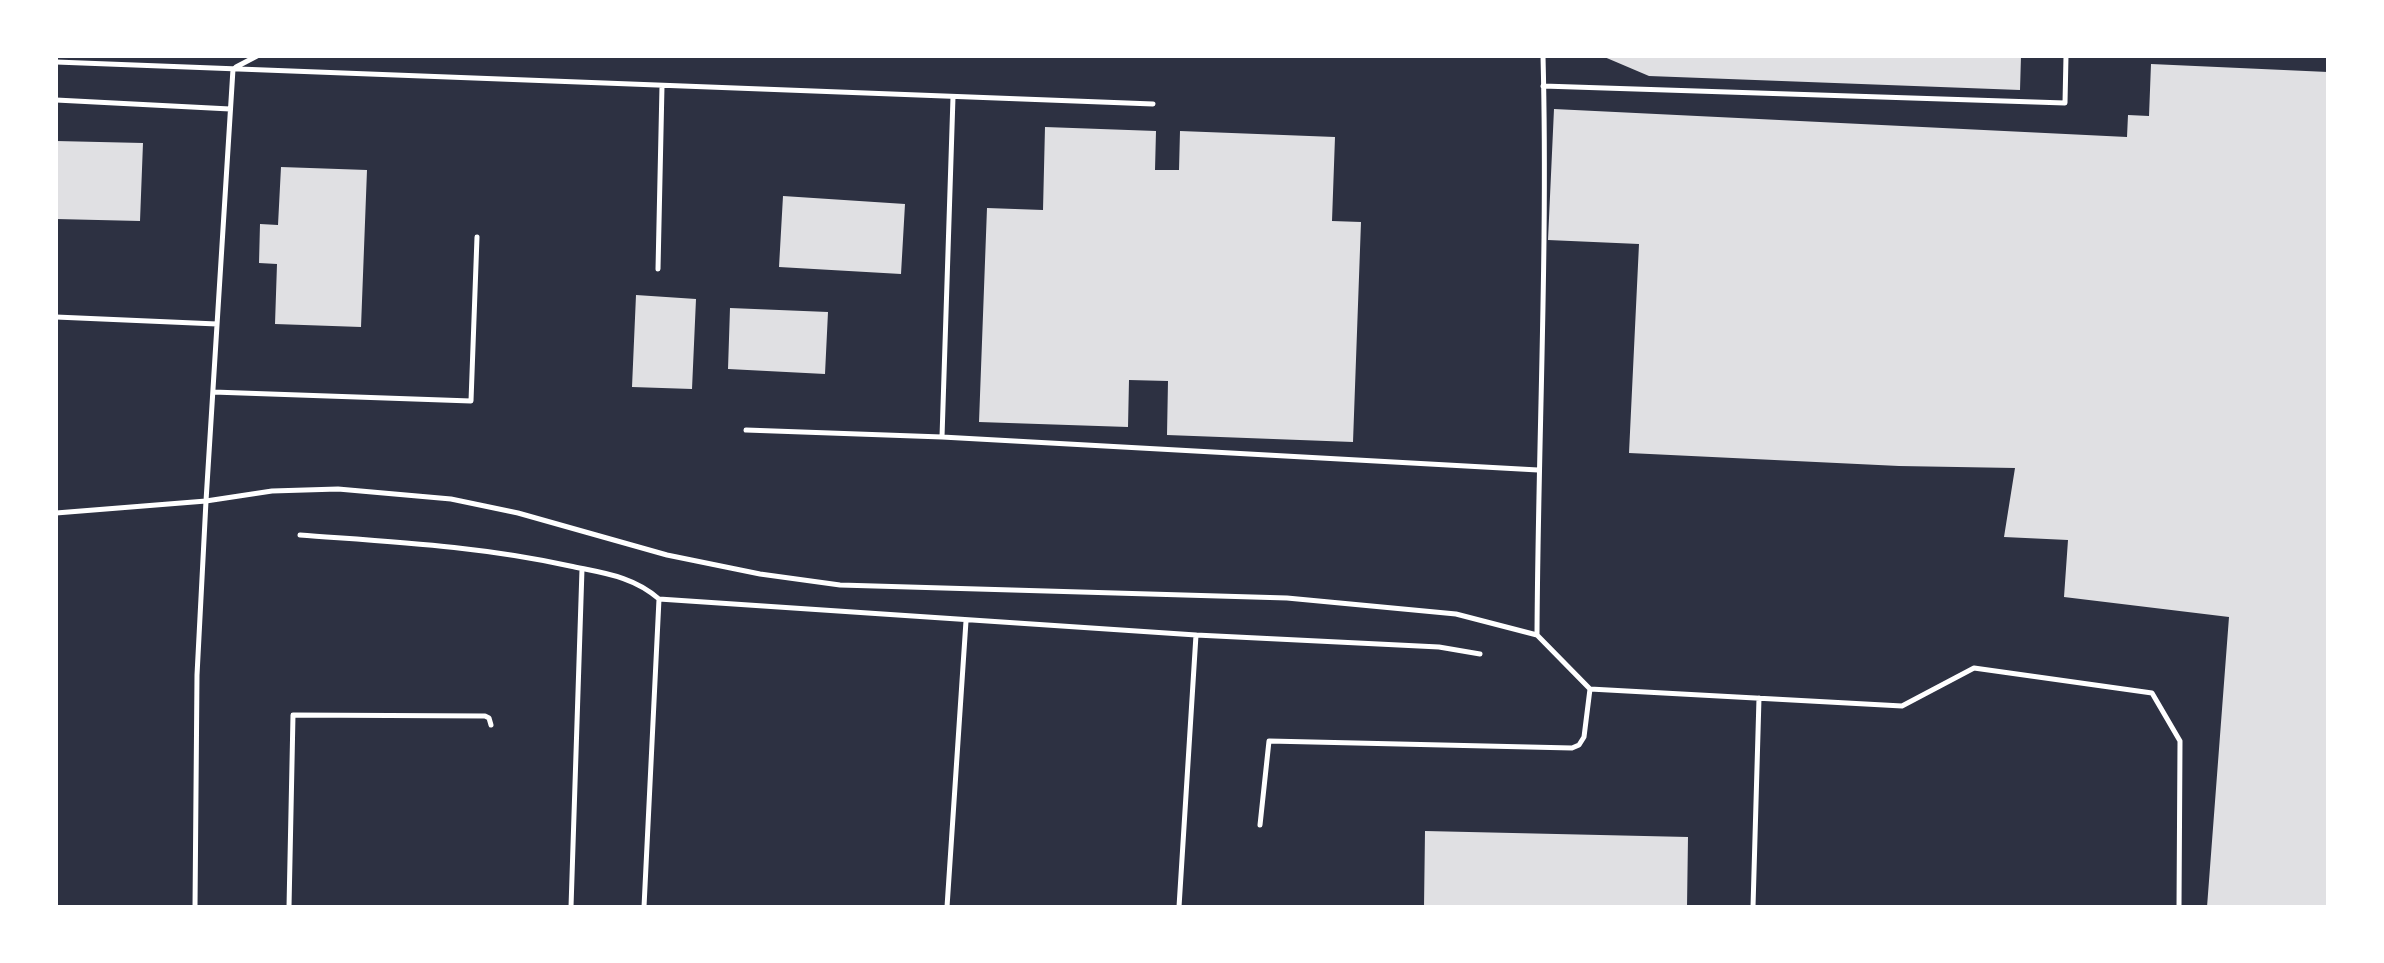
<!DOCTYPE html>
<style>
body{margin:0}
#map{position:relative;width:2384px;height:963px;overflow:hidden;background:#2d3142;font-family:"Titillium Web",sans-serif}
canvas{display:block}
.frame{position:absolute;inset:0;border:58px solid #fff;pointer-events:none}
</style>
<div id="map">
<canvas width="2384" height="963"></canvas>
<div class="frame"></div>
</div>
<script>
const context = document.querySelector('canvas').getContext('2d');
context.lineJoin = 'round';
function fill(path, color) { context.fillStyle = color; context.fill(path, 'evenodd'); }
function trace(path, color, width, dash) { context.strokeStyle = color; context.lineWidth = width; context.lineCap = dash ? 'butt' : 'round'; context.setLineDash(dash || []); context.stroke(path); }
fill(new Path2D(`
 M1602,56H2021L2020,90L1649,76Z
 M2151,64L2328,72V907H2207L2229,617L2064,597L2068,540L2004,537L2015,468L1899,466L1629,453L1639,244L1548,240L1554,109L2127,137L2128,115L2149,116Z
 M1045,127L1156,131L1155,170H1179L1180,131L1335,137L1332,221L1361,222L1353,442L1167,435L1168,381L1129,380L1128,427L979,422L987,208L1043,210Z
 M56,141L143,143L140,221L56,219Z
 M281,167L367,170L361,327L275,324L277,264L259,263L260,224L278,225Z
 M783,196L905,204L901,274L779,267Z
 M636,295L696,299L692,389L632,387Z
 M730,308L828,312L825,374L728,369Z
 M1425,831L1688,837L1687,907H1424Z`), '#e0e0e3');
trace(new Path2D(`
 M56,62L1153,104
 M236,67L257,56
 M233,69L206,501L272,491L338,489L451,499L518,513L667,555L760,574L840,585L1287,598L1456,614L1537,635L1590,689L1902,706L1974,668L2152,693L2180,741L2179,907
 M1543,86L2065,103L2066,56
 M56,100L230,109
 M658,269L662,86
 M56,317L217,324
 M213,392L471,401L477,237
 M746,430L942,437L1538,470
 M942,437L953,97
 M56,513L206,501L197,675L195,907
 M300,535C393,542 479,546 570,566C603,573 633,576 659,599
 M1196,635L1439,647L1480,654
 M1537,635C1538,442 1548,249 1543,56
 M1260,825L1269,741L1572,748L1579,745L1584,737L1590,689
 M289,907L293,715L485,716L489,718L491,725
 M571,907L582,569
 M644,907L659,599L1196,635L1179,907
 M947,907L966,621
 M1753,907L1759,698`), '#fff', 5);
</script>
